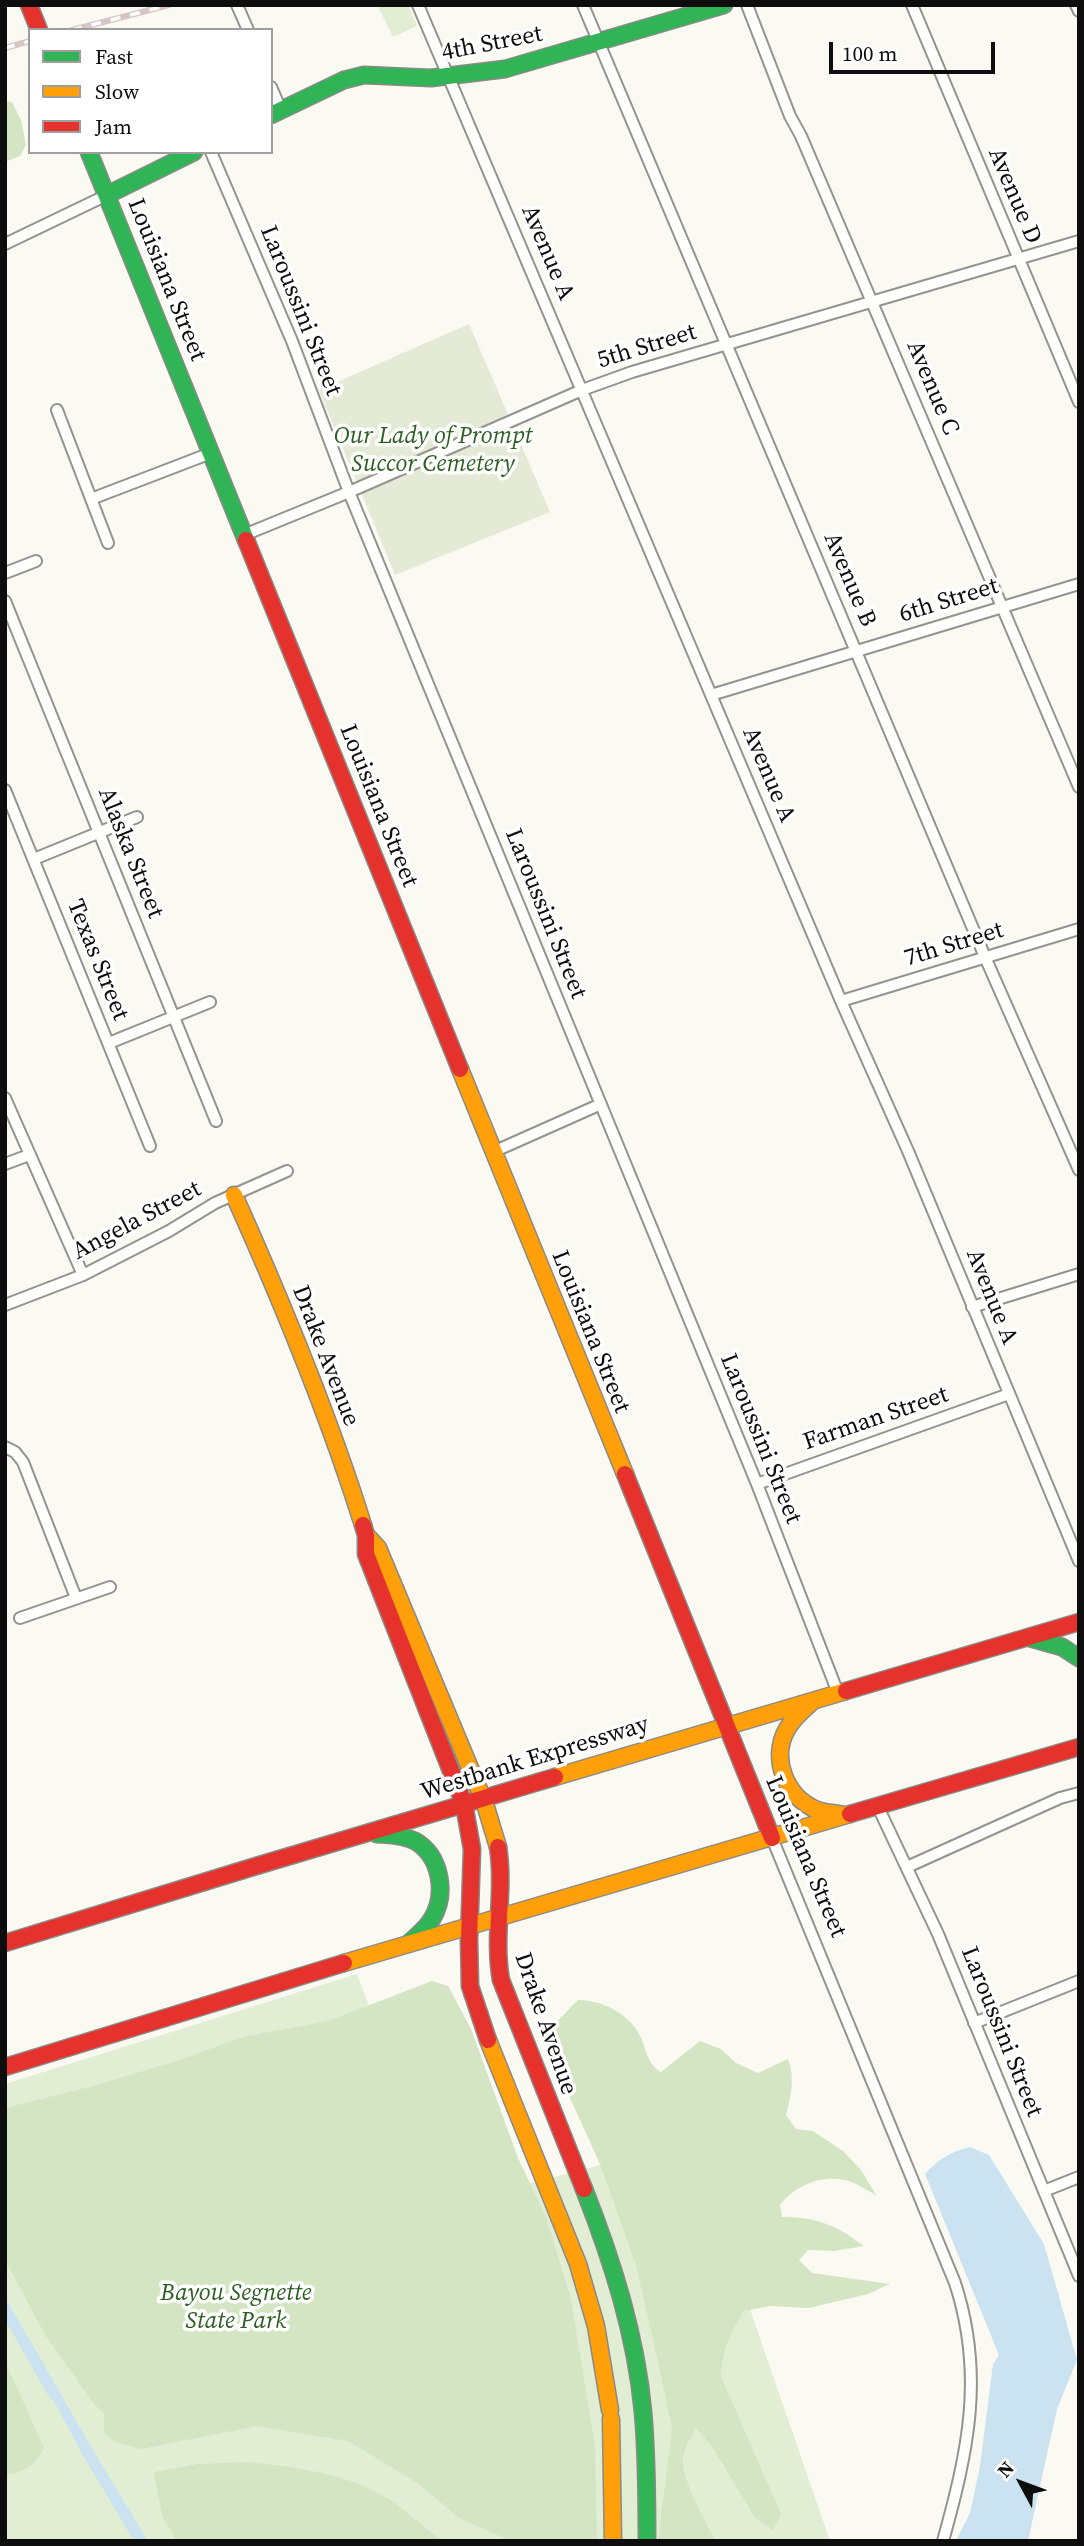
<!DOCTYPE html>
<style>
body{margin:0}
#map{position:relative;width:1084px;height:2546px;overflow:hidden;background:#faf9f2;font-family:"Source Serif 4",serif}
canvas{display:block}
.frame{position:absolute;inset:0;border:7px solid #0d0d0d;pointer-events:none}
.legend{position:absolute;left:28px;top:28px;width:245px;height:126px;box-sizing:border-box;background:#fff;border:2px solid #9e9e9e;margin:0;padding:9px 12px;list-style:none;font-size:21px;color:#0d0d0d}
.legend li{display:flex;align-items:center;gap:14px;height:35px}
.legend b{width:35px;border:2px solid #9e9e9e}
.north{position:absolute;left:986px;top:2448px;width:70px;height:70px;-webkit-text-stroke:5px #fff;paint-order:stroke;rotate:311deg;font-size:19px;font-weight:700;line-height:28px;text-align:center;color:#0d0d0d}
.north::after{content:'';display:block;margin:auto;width:24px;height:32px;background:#0d0d0d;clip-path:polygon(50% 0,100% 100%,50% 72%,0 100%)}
.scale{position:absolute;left:829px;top:42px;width:166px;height:32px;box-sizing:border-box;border:4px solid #0d0d0d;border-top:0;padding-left:9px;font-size:21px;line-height:24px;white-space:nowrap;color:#0d0d0d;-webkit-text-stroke:5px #fff;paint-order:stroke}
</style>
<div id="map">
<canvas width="1084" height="2546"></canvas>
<div class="frame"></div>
<ul class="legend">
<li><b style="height:9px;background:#30b455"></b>Fast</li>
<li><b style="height:9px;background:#ff9f0a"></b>Slow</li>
<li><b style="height:9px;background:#e5322d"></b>Jam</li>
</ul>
<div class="north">N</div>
<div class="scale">100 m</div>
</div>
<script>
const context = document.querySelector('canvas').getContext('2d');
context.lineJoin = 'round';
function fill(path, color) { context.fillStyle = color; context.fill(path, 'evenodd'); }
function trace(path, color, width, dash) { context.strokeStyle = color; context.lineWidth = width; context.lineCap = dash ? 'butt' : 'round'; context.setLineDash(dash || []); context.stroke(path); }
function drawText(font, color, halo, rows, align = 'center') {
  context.font = font + ' "Source Serif 4",serif'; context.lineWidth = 7; context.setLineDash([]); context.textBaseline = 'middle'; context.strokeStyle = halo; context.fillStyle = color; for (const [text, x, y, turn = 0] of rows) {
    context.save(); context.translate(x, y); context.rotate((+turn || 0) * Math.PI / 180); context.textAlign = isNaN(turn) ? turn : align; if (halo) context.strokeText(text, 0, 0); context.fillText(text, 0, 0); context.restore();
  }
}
fill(new Path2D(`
 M377,5H408L417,26L393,37Z
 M357,1974L444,2206L692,2141L830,2541H5V2084Z`), '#e2eed3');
fill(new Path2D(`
 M5,101L12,102L21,120L26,145L20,156L5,162Z
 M432,1981L448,1986L471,2029L518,2158L546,2217L571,2299L595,2446L597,2541H512L492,2533L459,2518L420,2485L348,2441L257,2426L141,2449L115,2442L104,2432V2413L94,2404L46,2336L5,2260V2108L93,2086L180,2060L243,2037L328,2021Z
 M578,2000C599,2000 624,2011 636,2029C647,2044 644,2062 661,2072L700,2041L721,2049L736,2063L758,2073L788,2059C795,2078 791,2096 786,2115L796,2129L813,2131L843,2151L861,2170L876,2195C866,2190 855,2182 845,2180C820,2175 795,2186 780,2205L782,2217C817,2217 836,2225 864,2246L834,2251L808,2250L799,2260L812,2273L890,2284L868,2294L809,2308L770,2306L744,2311C730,2332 722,2351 721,2377L781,2514L773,2530L755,2518L711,2445L696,2428C690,2439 682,2451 683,2464C685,2485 705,2522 716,2541H658L672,2429L659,2366L636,2265L600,2164L550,2054L546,2033Z
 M5,2361L44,2448C35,2465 25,2473 5,2474Z
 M246,2462C295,2467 343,2472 387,2498C406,2510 424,2528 443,2541H177L162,2516L154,2472L198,2464Z`), '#d3e5c2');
fill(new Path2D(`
 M469,324L550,512L395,575L319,390Z`), '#e5ead7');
fill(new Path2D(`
 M970,2147L989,2155L1044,2244L1077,2360L1057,2409L1028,2541H956L970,2513L980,2466L993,2364L999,2355L925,2174C937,2160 952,2151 970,2147Z
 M5,2297L90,2445L148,2541H134L81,2452L54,2401L48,2395L5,2320Z`), '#cbe3f1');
const street = new Path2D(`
 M237,5L248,30
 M418,5L841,1001L908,1151L1079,1561
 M583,5L985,957L1079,1170
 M747,5L790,116L801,136L1079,787
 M912,5L1079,402
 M1076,5L1079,11
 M271,87L281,110
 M211,152L292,341L349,492L757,1484L838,1693
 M5,244L107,195
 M57,410L108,543
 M91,499L211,453
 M244,535L349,492L582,390L632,372L1079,241
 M5,573L36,561
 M5,601L216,1121
 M711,695L1079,584
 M5,790L150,1146
 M34,859L137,817
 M841,1001L1079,929
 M109,1043L210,1002
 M5,1098L83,1275
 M493,1152L601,1104
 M5,1164L29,1155
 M5,1305L83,1275L169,1231L215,1203L287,1171
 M972,1307L1079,1274
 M5,1447L15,1452L23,1462L76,1598
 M757,1484L1009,1394
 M20,1618L110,1587
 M878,1807L938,1934L1079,2276
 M772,1838L955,2283C985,2375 968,2451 943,2541
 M907,1867L1060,1798L1079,1793
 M974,2023L1079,1981
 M1044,2191L1079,2177`);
const fast = new Path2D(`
 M271,115L344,80L364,75L431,78L505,69L724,5
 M89,152L246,540
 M107,195L194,152
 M1030,1638L1062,1647L1079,1658
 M377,1834C390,1835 403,1835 415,1841C441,1856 447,1894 432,1919C426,1929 417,1936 409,1943
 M584,2189C612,2260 636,2335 643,2412C647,2455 647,2498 647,2541`);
const slow = new Path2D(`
 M460,1069L625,1474
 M234,1195C282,1302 328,1413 363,1525
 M366,1535L378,1548L485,1804L498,1847
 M813,1701C804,1709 793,1718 787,1729C770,1759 786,1797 817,1810C826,1813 835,1813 844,1815
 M555,1777L846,1691
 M344,1963L850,1814
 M488,2040L578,2264L596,2326L610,2410
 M611,2419L613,2541`);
const jam = new Path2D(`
 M29,5L39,30
 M246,540L460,1069
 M625,1474L772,1838
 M363,1525L366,1535V1554L464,1804L472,1849L469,1940L470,1986L488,2040
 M846,1691L1079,1622
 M850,1814L1079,1747
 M498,1847C505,1891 493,1936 501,1980L584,2189
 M5,1943C188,1886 371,1831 555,1777
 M5,2067L344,1963`);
trace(street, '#949390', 14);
trace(fast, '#8a8a87', 19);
trace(slow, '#8a8a87', 19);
trace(jam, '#8a8a87', 19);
trace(street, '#fefefd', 10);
trace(fast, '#30b455', 16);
trace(slow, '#ff9f0a', 16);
trace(jam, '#e5322d', 16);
const rail = new Path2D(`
 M72,30L169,5
 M5,48L30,41`);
trace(rail, '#d5c6c5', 6);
trace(rail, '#fff', 3.5, [10]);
drawText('24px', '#0d0d0d', '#fff', [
 ["4th Street",492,44,-11],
 ["Avenue D",1014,196,67],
 ["Avenue A",547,253,67],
 ["Louisiana Street",166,280,68],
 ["Laroussini Street",300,311,68],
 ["5th Street",647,347,-17],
 ["Avenue C",932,388,67],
 ["Avenue B",849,580,67],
 ["6th Street",949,601,-17],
 ["Avenue A",768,775,67],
 ["Louisiana Street",378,806,68],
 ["Alaska Street",130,853,68],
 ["Laroussini Street",545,914,68],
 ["7th Street",954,945,-17],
 ["Texas Street",97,960,68],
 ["Angela Street",137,1221,-28],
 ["Avenue A",991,1297,68],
 ["Louisiana Street",590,1332,68],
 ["Drake Avenue",325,1356,69],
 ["Farman Street",876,1419,-19],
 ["Laroussini Street",760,1439,68],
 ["Westbank Expressway",535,1759,-17],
 ["Louisiana Street",805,1857,67],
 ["Drake Avenue",545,2024,71],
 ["Laroussini Street",1001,2032,68]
]);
drawText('italic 24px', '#2d5f23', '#fff', [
 ["Our Lady of Prompt",433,437],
 ["Succor Cemetery",433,465],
 ["Bayou Segnette",236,2294],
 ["State Park",236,2322]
]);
</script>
